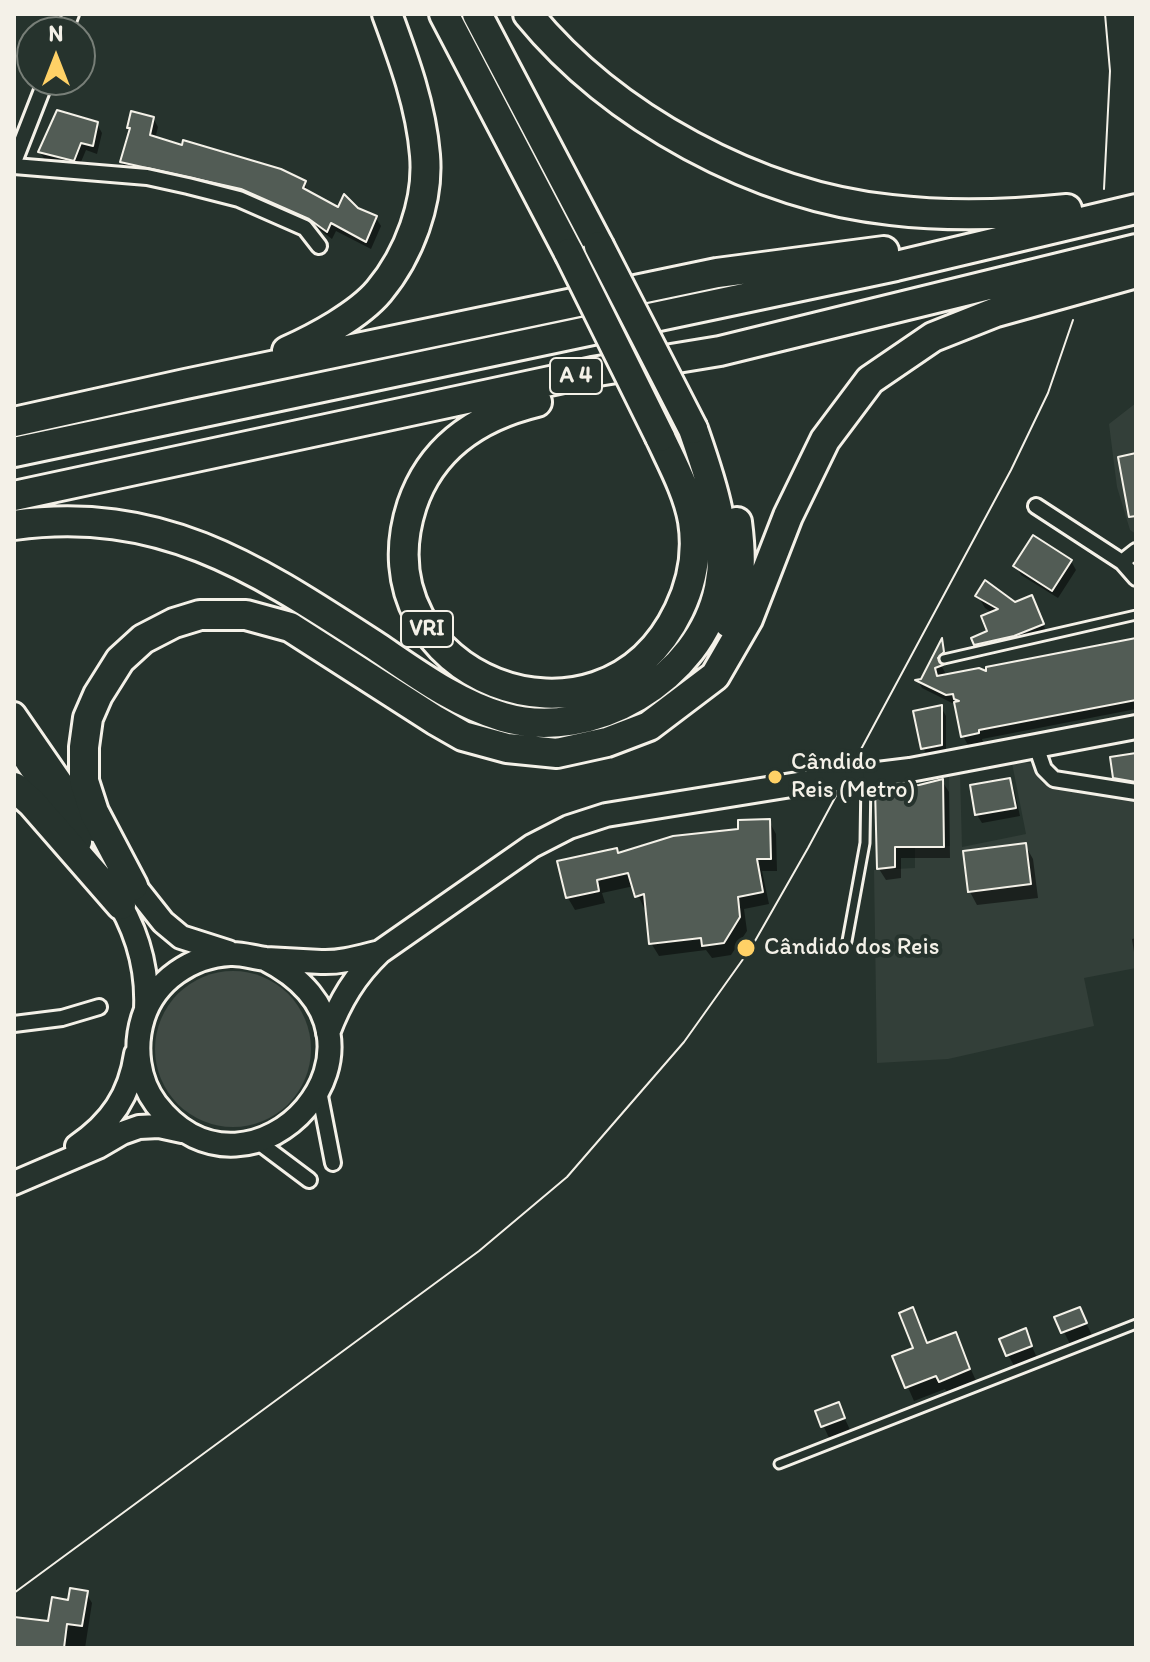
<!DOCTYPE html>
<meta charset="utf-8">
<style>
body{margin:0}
#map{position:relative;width:1150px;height:1662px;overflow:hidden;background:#26332d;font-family:Itim,sans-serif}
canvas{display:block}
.frame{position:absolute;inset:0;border:16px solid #f4f1e8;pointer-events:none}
.north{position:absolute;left:16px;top:16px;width:80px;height:80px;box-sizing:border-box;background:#26332d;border:2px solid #787f78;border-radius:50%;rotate:0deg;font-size:22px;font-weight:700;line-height:32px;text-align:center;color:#f4f1e8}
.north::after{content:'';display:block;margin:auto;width:28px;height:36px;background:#ffd166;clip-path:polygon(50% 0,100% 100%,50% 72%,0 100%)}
</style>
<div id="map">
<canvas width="1150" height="1662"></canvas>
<div class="frame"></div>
<div class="north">N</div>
</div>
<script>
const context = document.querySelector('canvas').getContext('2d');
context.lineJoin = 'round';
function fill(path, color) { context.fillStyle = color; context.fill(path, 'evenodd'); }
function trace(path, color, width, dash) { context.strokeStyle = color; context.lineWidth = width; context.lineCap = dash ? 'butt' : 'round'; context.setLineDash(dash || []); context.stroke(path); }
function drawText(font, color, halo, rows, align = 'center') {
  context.font = font + ' Itim,sans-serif'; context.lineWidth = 8; context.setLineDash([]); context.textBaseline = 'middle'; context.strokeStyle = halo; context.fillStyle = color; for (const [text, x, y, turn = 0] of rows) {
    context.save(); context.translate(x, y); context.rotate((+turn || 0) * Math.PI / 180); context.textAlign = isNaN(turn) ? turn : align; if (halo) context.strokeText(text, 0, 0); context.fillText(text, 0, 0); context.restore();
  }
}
fill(new Path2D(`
 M1136,403V534L1130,530L1117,487L1109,424Z
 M1019,761L1033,764L1042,783L1136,798V968L1084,978L1094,1026L948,1059L877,1063L874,870L915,868V847L950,846L949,775L960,774L962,847L1026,834L1012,763Z`), '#333f39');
fill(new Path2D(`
 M155 1049a78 78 0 1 1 156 0a78 78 0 1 1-156 0Z`), '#414b45');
fill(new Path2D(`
 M153,118L158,127L155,139L304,183L309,193L339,210L376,218L381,226L371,249L336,231L332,239L316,227L248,197L127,171L122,162L131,131L129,127Z
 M97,124L102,133L97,154L86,150L78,169L45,160L40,152Z
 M1071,561L1076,570L1058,598L1021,575L1016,566Z
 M978,596L1015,605L1031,598L1049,637L1021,648L983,657L976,644L990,632L994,614L985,608Z
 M1136,641V709L982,739L983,742L968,745L963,736L957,703H952L922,688L918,681L922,680L942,642L948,662L942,667L947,676L988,674Z
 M941,707L946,716V754L928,757L923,748Z
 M1136,755V796L1124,793L1115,778Z
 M1009,780L1014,789L1020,816L982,823L977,815L972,787Z
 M942,781L949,792L950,858H901V878L886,880L879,869L877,790L920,787Z
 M769,821L776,834L777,871H762L769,904L744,909L747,931L731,955L712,958L706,950L659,956L651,943L647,907L644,908L634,886L602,893L605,903L575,910L568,898L619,855L740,830Z
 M1025,845L1033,859L1038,898L977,905L970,892Z
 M1136,938V965L1132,939Z
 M1079,1309L1093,1337L1071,1346L1057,1318Z
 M912,1310L928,1344L955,1334L977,1383L948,1395L945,1389L914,1401L895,1358L916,1349Z
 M1025,1331L1038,1360L1016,1369L1008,1355Z
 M838,1404L851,1432L830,1440L817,1412Z
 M86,1593L92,1603L85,1648H14V1619L50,1623L70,1602Z`), '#0007');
const building = new Path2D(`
 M57,110L98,122L93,146L81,143L74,161L38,152Z
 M131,111L154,117L150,135L182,145L183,140L281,169L306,181L303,188L338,207L344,194L358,208L377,216L366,242L331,223L327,232L309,219L241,189L120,162L130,128H127Z
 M1136,453V516L1129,517L1118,457Z
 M1033,535L1072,560L1052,591L1013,566Z
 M985,580L1015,602L1032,595L1044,624L1014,636L974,645L971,638L987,631L981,616L998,609L975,596Z
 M942,638L944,652L938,658L943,665L935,668L937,676L979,668L986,671V667L1136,638V700L979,730V733L961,737L954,702L959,701L954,699L953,694L946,695L915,680L921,679Z
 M942,705V745L921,749L913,711Z
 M1136,753V782L1113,778L1110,757Z
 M1010,778L1016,808L975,815L970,785Z
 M943,779L944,847H895V867L877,869L875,788L919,785Z
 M770,819L771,859H757L763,892L738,897L740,917L724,943L702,946L701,938L649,944L644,894L635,897L628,873L597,880L599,891L566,898L557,861L617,848L618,853L673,836L738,829V820Z
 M1026,843L1031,884L968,892L963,851Z
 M913,1307L927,1343L956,1332L970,1369L939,1382L936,1376L905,1388L892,1356L913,1348L899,1313Z
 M1080,1307L1087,1323L1061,1333L1054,1317Z
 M1026,1328L1032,1346L1006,1356L999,1339Z
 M839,1402L845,1418L821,1427L815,1411Z
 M70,1588L88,1591L82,1626L67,1624L64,1648H14V1617L48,1621L52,1597L68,1600Z`);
fill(building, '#525c55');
trace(building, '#f4f1e8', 2);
const lane = new Path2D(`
 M944,659L1136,615
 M847,941L865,843L866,777
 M779,1464L1136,1324`);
const street = new Path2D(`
 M64,32L71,14
 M14,162L46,80
 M14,166L147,177L188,186L239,199L305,228L319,246
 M1036,506L1122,562L1136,578
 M1122,562L1136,551
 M1036,746L1044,769L1054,779L1136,792
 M14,1024L62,1018L99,1007
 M319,1091L333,1163
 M257,1141L309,1180`);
const secondary = new Path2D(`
 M14,714L94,830
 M14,743L80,842
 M853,777L910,770L1136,727
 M125,874L163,922L181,937L228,952
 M112,891C136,927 148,966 146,1009
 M265,959C424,1040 251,1227 156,1104C138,1080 134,1047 143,1018C155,980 192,956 230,954C242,953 254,958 266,959C284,960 303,961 321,962C341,963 360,957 380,952
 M328,1033C340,1001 355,976 380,952L532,846L569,827L606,815L804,783
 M77,1146C111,1123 130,1095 136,1054
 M14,1183L98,1147L122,1133L139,1127L159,1126L182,1131`);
const highway = new Path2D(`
 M444,14L569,253
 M477,14L599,246
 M528,14C613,118 757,196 891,210C950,217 1008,215 1067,209
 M287,351C316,338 359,315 379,291C409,255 429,202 425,155C421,106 404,60 387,14
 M537,402C479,416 432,446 412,505C356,676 601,773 679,610C692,583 698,552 693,521C688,492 672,463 660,437
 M14,422L185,384L717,273L884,251
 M14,452L896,266L1136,209
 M14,496L592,372L720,351L1136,249
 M14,525C164,505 258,570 377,647C417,674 456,703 503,717C591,743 701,679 719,588C730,533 711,481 693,429
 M729,623C741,585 742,561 737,522
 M14,787L32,803L121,905
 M133,886L94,812L84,781V747L88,718L98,695L120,660L143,639L174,623L200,615H246L290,627L435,720L463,736L507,748L557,753L607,742L649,726L715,676L748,619L788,516L825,440L870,380L933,337L996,312L1136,273`);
trace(lane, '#f4f1e8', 13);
trace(street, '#f4f1e8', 20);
trace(secondary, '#f4f1e8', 28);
trace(highway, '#f4f1e8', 34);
trace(lane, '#26332d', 7);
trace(street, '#26332d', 14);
trace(secondary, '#26332d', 22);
trace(highway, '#26332d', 28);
trace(new Path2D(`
 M1104,189L1110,71L1105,14
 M14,1593L479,1251L567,1177L684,1042L751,948L808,848L1011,470L1048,393L1073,320`), '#f4f1e8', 2);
const secondaryBridge = new Path2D(`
 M804,783L853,777`);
const highwayBridge = new Path2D(`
 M599,246L693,429
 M569,253L660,437`);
trace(secondaryBridge, '#f4f1e8', 28, []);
trace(highwayBridge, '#f4f1e8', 34, []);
trace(secondaryBridge, '#26332d', 22);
trace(highwayBridge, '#26332d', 28);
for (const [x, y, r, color] of [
 [775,777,8,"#ffd166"],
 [746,948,10,"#ffd166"]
]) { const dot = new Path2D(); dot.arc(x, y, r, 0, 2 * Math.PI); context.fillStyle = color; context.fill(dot); trace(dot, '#26332d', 3); }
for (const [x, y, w] of [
 [576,376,52],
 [427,629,52]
]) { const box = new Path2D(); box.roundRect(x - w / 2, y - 18, w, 36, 6); context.fillStyle = '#26332d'; context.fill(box); trace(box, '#f4f1e8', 2); }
drawText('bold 22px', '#f4f1e8', null, [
 ["A 4",576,376],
 ["VRI",427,629]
]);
drawText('24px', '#f4f1e8', '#26332d', [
 ["Cândido",791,763],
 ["Reis (Metro)",791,791],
 ["Cândido dos Reis",764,948]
], 'left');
</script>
